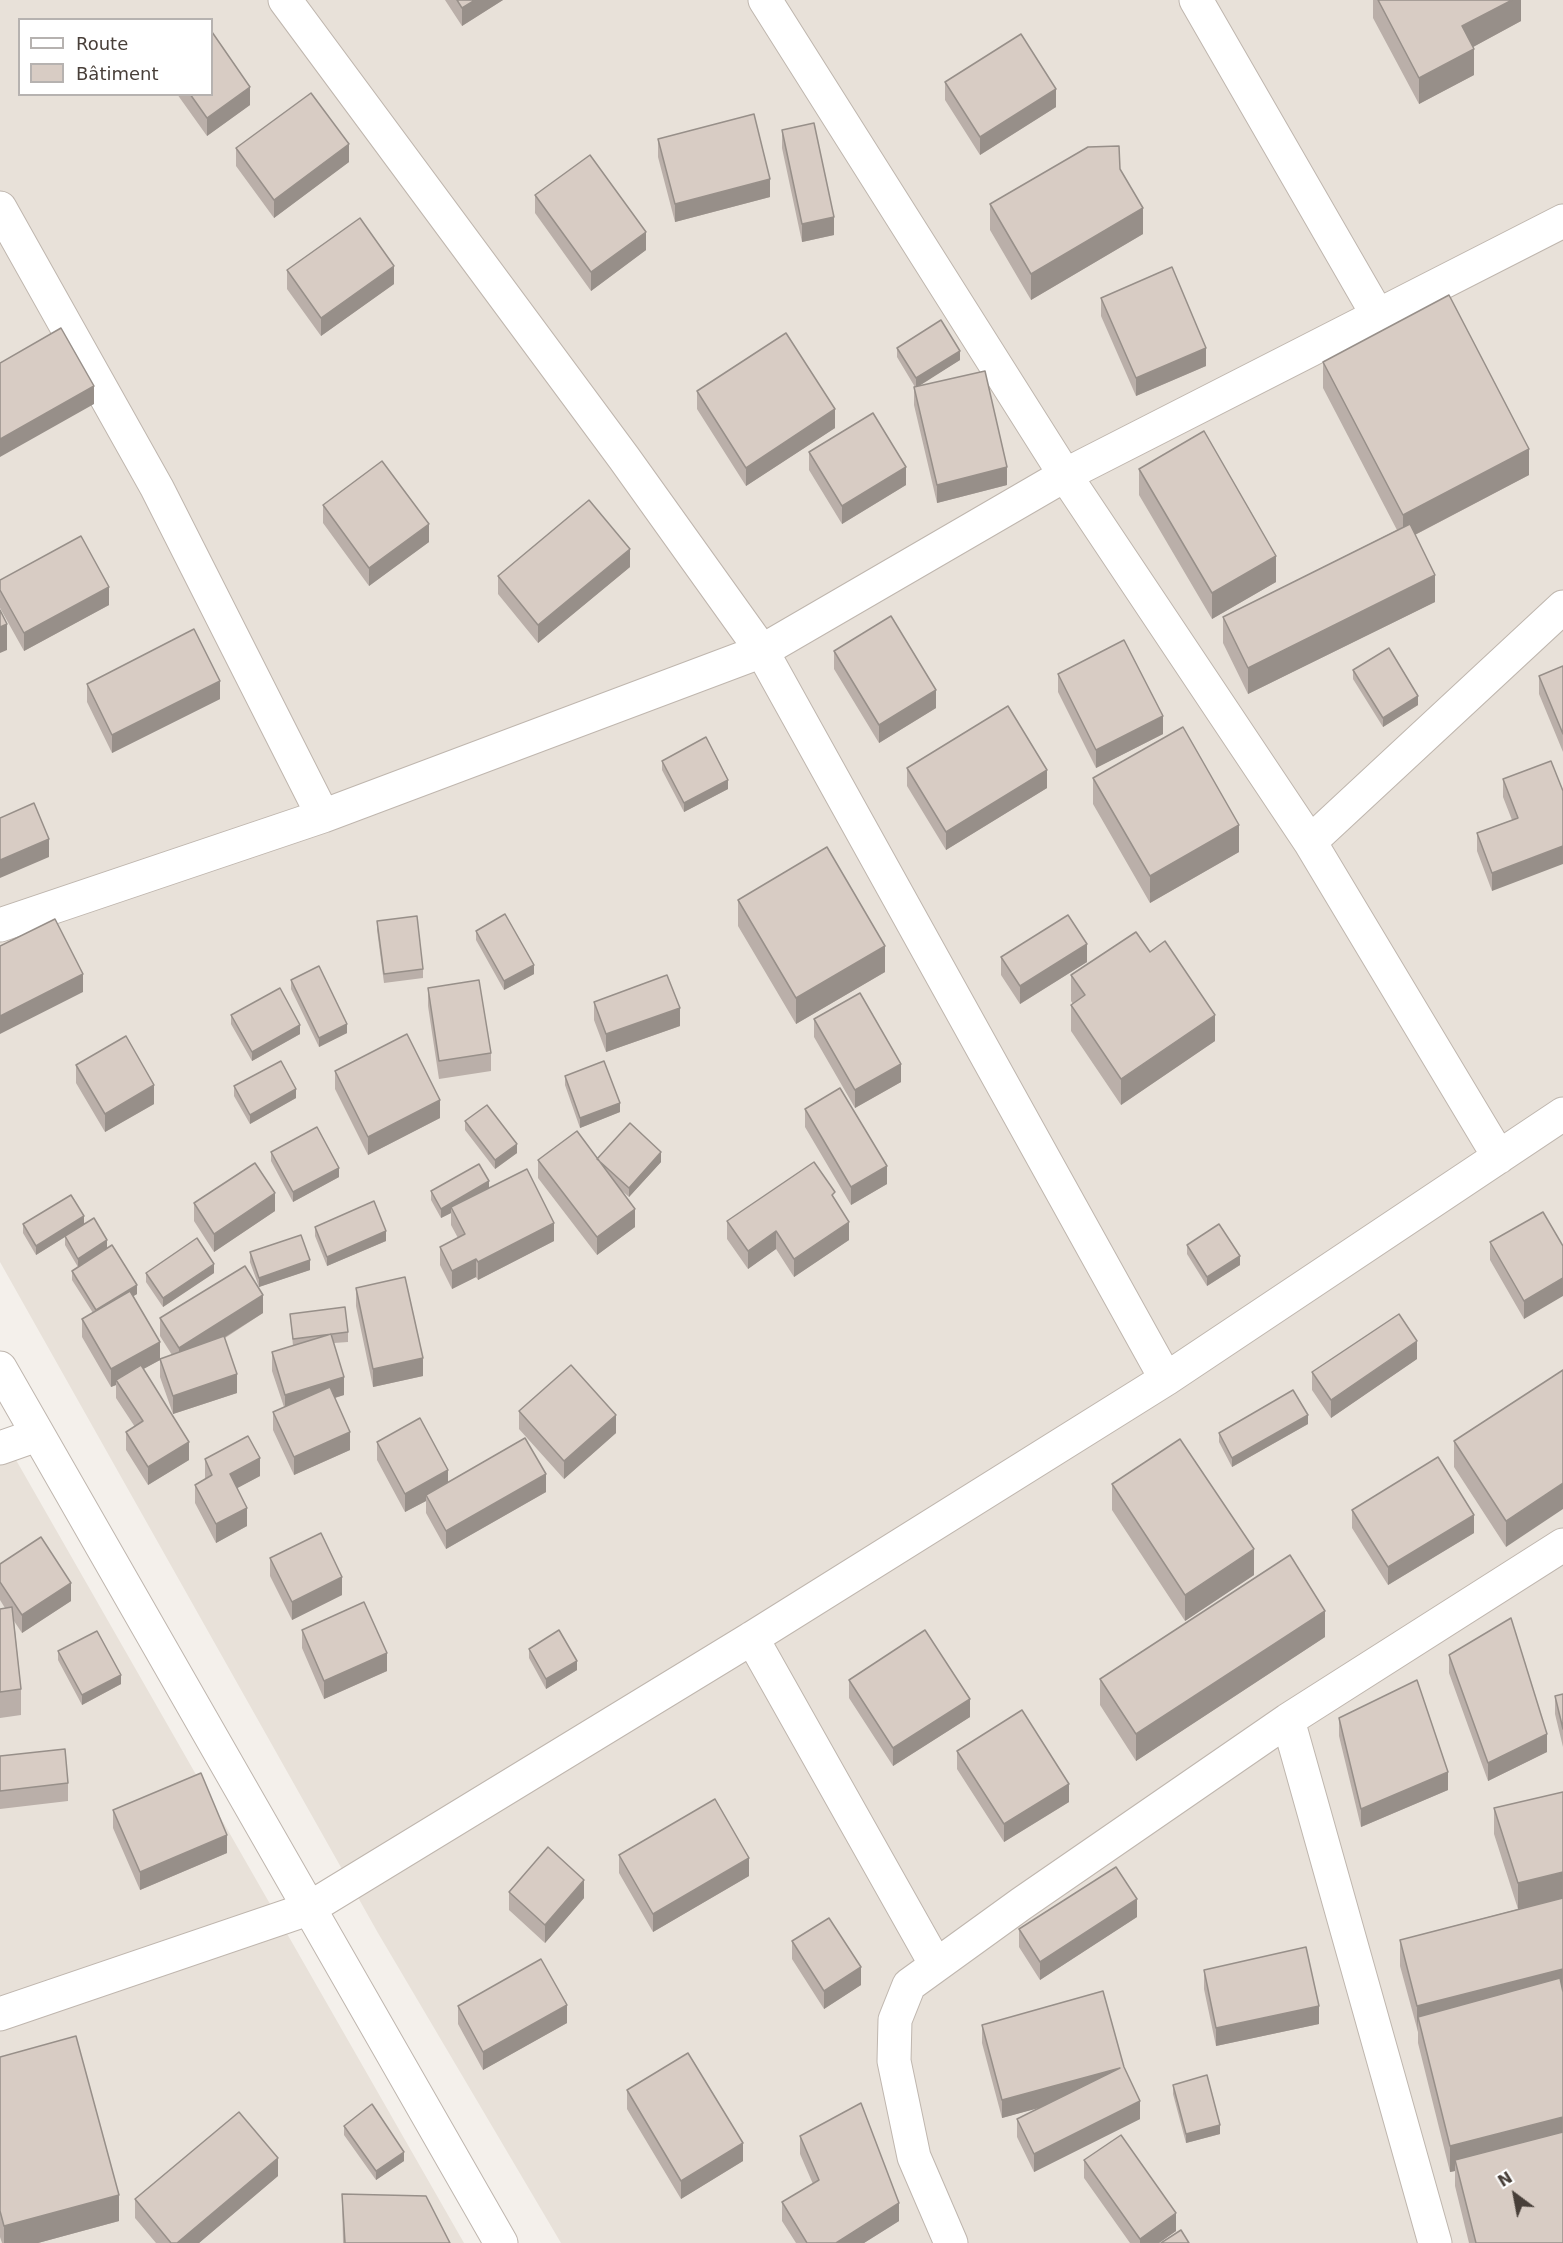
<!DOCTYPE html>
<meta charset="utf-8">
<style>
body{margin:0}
#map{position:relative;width:1563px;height:2243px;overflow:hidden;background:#f4f0eb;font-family:"DejaVu Sans",sans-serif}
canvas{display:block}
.legend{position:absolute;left:18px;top:18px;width:195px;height:78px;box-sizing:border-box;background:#fff;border:2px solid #b6b2b0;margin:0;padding:8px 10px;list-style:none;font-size:18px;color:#483f39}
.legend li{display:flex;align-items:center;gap:12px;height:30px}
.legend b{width:30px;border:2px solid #b6b2b0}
.north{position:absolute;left:1485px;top:2165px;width:60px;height:60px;-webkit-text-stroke:4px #fff;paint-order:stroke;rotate:328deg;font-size:16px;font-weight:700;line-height:24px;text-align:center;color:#483f39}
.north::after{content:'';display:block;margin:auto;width:21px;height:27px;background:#483f39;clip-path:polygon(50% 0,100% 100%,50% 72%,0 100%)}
</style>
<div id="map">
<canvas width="1563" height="2243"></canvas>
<ul class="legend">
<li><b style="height:8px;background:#fff"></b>Route</li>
<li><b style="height:16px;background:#d8ccc4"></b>Bâtiment</li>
</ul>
<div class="north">N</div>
</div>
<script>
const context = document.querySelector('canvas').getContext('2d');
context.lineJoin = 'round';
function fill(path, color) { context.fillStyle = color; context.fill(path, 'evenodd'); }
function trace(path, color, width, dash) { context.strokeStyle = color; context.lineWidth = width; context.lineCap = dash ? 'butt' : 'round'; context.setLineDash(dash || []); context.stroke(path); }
fill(new Path2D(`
 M0,0H1563V2243H561L378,1933L0,1262ZM20,20H212V94H20Z
 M0,1432L464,2243H0Z`), '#e8e1d9');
const street = new Path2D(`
 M285,0L624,458L762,651L1166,1379
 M765,0L1065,475L1310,842L1499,1157
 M1196,0L1377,314
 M0,208L157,488L323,816
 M1310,842L1563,607
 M0,925L323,816L762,651L1065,475L1563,221
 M0,1368L501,2243
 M0,1448L37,1435
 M752,1638L936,1965
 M1288,1720L1435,2243
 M0,2014L308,1909L752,1638L1166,1379L1563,1114
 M951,2243L914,2157L894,2061L895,2020L909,1985L1021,1904L1288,1720L1563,1545`);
trace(street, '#bfb6ae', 35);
trace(street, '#fff', 33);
fill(new Path2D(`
 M445,0H503L462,26Z
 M1373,0H1521V21L1473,47L1474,75L1419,104L1373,18Z
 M945,82L1056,107L980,155L945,100Z
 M177,94H212L250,105L207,136Z
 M782,130L834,235L802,242L782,148Z
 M658,139L770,197L675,222L658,157Z
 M236,148L349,162L274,218L236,166Z
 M1120,169L1143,234L1031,300L990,230V204Z
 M535,195L646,250L591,291L535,213Z
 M287,270L394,284L321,336L287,289Z
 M1101,298L1206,366L1136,396L1101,316Z
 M897,348L960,360L917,386L1007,485L937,503L914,405V387H915L897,357Z
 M1323,362L1529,475L1415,535L1435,602L1248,694L1223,643V617L1397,530L1323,388Z
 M697,391L835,428L746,486L697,409Z
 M809,452L906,485L842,524L809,470Z
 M1139,469L1276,582L1212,619L1139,495Z
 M323,505L429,542L369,586L323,523Z
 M630,567L538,643L498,594V576Z
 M0,580L109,605L24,651L0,608Z
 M834,651L936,708L879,743L834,669Z
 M1563,666V752L1539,694V676Z
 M1353,670L1418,705L1383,727L1353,679Z
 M1058,674L1163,734L1096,768L1058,692Z
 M87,684L220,699L112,753L87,702Z
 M662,761L728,789L684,812L662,770Z
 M1551,761L1492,891L1477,851V833L1512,820L1503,797V779Z
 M907,768L1047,788L946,850L907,786Z
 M1093,778L1239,852L1150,903L1093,804Z
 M738,900L885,972L796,1024L738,926Z
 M377,921L423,969V978L384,983L377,930Z
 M476,931L534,974L504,990L476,940Z
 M1150,952L1215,1041L1121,1105L1071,1031V1005L1073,1004L1071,1001V975Z
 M1001,957L1087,962L1020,1004L1001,975Z
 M291,980L347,1033L319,1047L291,989Z
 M428,988L491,1053V1071L439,1079L428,1006Z
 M594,1002L680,1026L606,1052L594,1020Z
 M231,1015L300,1034L252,1061L231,1024Z
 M814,1019L901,1082L855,1108L814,1037Z
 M76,1065L154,1104L105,1132L76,1083Z
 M335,1071L440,1118L368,1155L335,1089Z
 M565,1076L620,1112L580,1128L565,1085Z
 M234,1086L296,1098L250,1124L234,1096Z
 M805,1109L887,1184L851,1205L805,1127Z
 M465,1121L517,1153L495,1169L465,1130Z
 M271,1152L339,1177L293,1202L271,1161Z
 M597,1158L661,1162L629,1197L619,1188L635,1227L597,1255L538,1178V1160Z
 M489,1188L554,1241L478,1280L476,1277L452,1289L440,1265V1247L458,1238L451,1225V1213L441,1218L431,1200V1191Z
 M835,1199L849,1240L794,1277L776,1249L748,1269L727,1239V1221Z
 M194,1203L275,1211L214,1252L194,1221Z
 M23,1224L84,1225L107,1249L137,1294L133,1296L160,1360L143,1369L189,1460L148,1485L126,1450V1432L135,1427L116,1398V1385L111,1387L82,1337V1319L93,1313L72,1280V1271L78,1267L65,1245V1237L36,1255L23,1233Z
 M315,1227L386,1241L327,1266L315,1236Z
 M1490,1242L1563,1246L1524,1319L1490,1260Z
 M1187,1245L1240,1265L1207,1286L1187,1254Z
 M250,1252L310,1270L259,1287L250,1262Z
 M146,1273H214L163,1307L146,1282Z
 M356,1288L423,1376L373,1387L356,1306Z
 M263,1313L225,1338L237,1393L173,1414L160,1377V1359L172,1355L160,1336V1318Z
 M290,1314L348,1332V1342L334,1343L344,1395L335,1398L350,1450L294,1475L273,1430V1412L284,1407L272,1371V1352L293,1346Z
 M1417,1359L1331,1418L1312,1390V1372Z
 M1563,1370L1506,1547L1454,1467V1441Z
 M519,1411L616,1433L564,1479L519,1429Z
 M1308,1424L1232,1467L1219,1442V1433Z
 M377,1442L448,1482L546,1492L446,1549L426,1513V1501L405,1512L377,1460Z
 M205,1459L260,1476L237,1488L247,1526L216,1543L195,1503V1485L205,1479Z
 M1112,1484L1254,1575L1185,1621L1112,1510Z
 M1352,1510L1474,1533L1388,1585L1352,1528Z
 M270,1558L342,1595L292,1620L270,1576Z
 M0,1564L71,1601L22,1633L14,1621L21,1689V1715L0,1718V1609L5,1608L0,1600Z
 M302,1630L387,1671L324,1699L302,1648Z
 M1325,1637L1136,1761L1100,1705V1679Z
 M529,1649L577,1670L546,1689L529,1658Z
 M58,1651L121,1684L82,1705L58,1660Z
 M1449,1655L1547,1752L1488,1781L1449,1673Z
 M849,1680L970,1717L893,1766L849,1698Z
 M1563,1694V1747L1555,1714V1696Z
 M1339,1718L1448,1790L1361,1827L1339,1736Z
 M957,1751L1069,1802L1004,1842L957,1769Z
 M0,1756L68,1783V1801L0,1809Z
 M1563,1792V2243H1469L1455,2186V2171L1450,2172L1418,2043V2032L1400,1966V1940L1518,1909L1494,1834V1808Z
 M113,1810L227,1853L140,1890L113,1828Z
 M619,1855L749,1876L653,1932L619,1873Z
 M509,1892L584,1898L545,1943L509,1910Z
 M1137,1917L1040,1980L1019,1947V1929Z
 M792,1941L861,1985L824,2009L792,1959Z
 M1204,1970L1319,2024L1216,2046L1204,1989Z
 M458,2006L567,2023L483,2070L458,2024Z
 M982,2025L1124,2067L1140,2119L1034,2172L1017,2137V2119L1041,2107L1002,2118L982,2043Z
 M0,2057L119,2221L38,2243H2L0,2237Z
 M1173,2085L1220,2134L1186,2143L1173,2094Z
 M627,2090L743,2161L681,2199L627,2109Z
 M344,2126L404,2161L376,2180L344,2135Z
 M800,2136L899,2221L864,2243H796L782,2221V2202L813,2184L800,2154Z
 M1084,2160L1176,2231L1159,2243H1130L1084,2178Z
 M278,2176L199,2243H156L135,2218V2199Z
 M342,2194L450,2243H343Z`), '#baafa9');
fill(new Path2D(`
 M475,0H503L462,26V8Z
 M1512,0H1521V21L1462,53V26Z
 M1474,49V75L1419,104V78Z
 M250,87V105L207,136V118Z
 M1056,89V107L980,155V137Z
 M349,144V162L274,218V200Z
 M770,179V197L675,222V204Z
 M1143,208V234L1031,300V274Z
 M834,217V235L802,242V224Z
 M646,232V250L591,291V272Z
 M394,266V284L321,336V318Z
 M1206,348V366L1136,396V378Z
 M960,351V360L916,388V378Z
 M94,386V404L0,457V439Z
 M835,409V428L746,486V468Z
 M1529,449V475L1403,541V515Z
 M906,467V485L842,524V506Z
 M1007,467V485L937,503V485Z
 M429,524V542L369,586V568Z
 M630,549V567L538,643V625Z
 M1276,556V582L1212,619V593Z
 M1435,575V602L1248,694V668Z
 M109,587V605L24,651V633Z
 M7,624V650L0,653V627Z
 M220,681V699L112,753V735Z
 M936,690V708L879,743V725Z
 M1418,696V705L1383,727V718Z
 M1163,716V734L1096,768V750Z
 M1047,770V788L946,850V832Z
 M728,780V789L684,812V803Z
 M1239,825V852L1150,903V876Z
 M49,839V857L0,878V860Z
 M1563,846V864L1492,891V873Z
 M1087,944V962L1020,1004V986Z
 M885,946V972L796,1024V998Z
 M534,965V974L504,990V981Z
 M83,974V992L0,1034V1016Z
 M680,1008V1026L606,1052V1034Z
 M1215,1015V1041L1121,1105V1079Z
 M347,1024V1033L319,1047V1038Z
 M300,1025V1034L252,1061V1052Z
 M901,1064V1082L855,1108V1090Z
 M154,1085V1104L105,1132V1114Z
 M296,1089V1098L250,1124V1115Z
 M440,1100V1118L368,1155V1137Z
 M620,1103V1112L580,1128V1118Z
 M517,1144V1153L495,1169V1160Z
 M661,1152V1162L629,1197V1188Z
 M887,1166V1184L851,1205V1187Z
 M339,1168V1177L293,1202V1192Z
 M489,1181V1191L451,1207V1213L441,1218V1209Z
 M275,1193V1211L214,1252V1234Z
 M635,1209V1227L597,1255V1237Z
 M84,1216V1225L36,1255V1246Z
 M849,1222V1240L794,1277V1259Z
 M554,1223V1241L478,1280V1262Z
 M386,1231V1241L327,1266V1257Z
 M776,1231V1249L748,1269V1251Z
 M107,1240V1250L78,1268V1259Z
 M1240,1256V1265L1207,1286V1277Z
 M476,1259V1277L452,1289V1271Z
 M310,1260V1270L259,1287V1278Z
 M214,1264V1273L163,1307V1298Z
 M1563,1278V1296L1524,1319V1301Z
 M137,1285V1294L96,1319V1310Z
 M263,1295V1313L179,1366V1348Z
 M1417,1341V1359L1331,1418V1400Z
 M160,1342V1360L118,1383L116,1380V1385L111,1387V1369Z
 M423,1358V1376L373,1387V1369Z
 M237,1374V1393L173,1414V1396Z
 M344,1377V1395L285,1413V1395Z
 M616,1415V1433L564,1479V1461Z
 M1308,1415V1424L1232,1467V1458Z
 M350,1432V1450L294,1475V1457Z
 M189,1442V1460L148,1485V1467Z
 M260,1458V1476L230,1492V1474Z
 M448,1470V1488L426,1495V1501L405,1512V1494Z
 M546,1474V1492L446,1549V1531Z
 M1563,1483V1509L1506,1547V1521Z
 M247,1508V1526L216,1543V1524Z
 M1474,1515V1533L1388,1585V1567Z
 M1254,1549V1575L1185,1621V1595Z
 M342,1577V1595L292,1620V1602Z
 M71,1583V1601L22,1633V1615Z
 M1325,1611V1637L1136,1761V1734Z
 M387,1653V1671L324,1699V1681Z
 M577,1661V1670L546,1689V1679Z
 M121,1675V1684L82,1705V1695Z
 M970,1699V1717L893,1766V1748Z
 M1547,1734V1752L1488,1781V1763Z
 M1448,1772V1790L1361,1827V1809Z
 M1069,1784V1802L1004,1842V1824Z
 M227,1835V1853L140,1890V1872Z
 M749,1858V1876L653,1932V1914Z
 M1563,1872V1899L1518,1909V1883Z
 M584,1880V1898L545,1943V1925Z
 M1137,1899V1917L1040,1980V1962Z
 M861,1967V1985L824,2009V1991Z
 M1563,1969V1995L1418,2017L1417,2032V2006Z
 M567,2005V2023L483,2070V2052Z
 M1319,2006V2024L1216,2046V2028Z
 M1120,2068V2086L1002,2118V2100Z
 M1140,2101V2119L1034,2172V2154Z
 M1563,2117V2143L1455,2160V2171L1450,2172V2146Z
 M1220,2125V2134L1186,2143V2134Z
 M743,2143V2161L681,2199V2181Z
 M404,2152V2161L376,2180V2171Z
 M278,2158V2176L199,2243H177Z
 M119,2195V2221L38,2243H4V2226Z
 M899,2203V2221L864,2243H836Z
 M1176,2213V2231L1159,2243H1140V2239Z`), '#978f89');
const building = new Path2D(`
 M457,0H475L462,8Z
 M1378,0H1512L1462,26L1474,49L1419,78Z
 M212,32L250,87L207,118L190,94H212Z
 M1021,34L1056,89L980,137L945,82Z
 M311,93L349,144L274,200L236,148Z
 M754,114L770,179L675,204L658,139Z
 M814,123L834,217L802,224L782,130Z
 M1119,146L1120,169L1143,208L1031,274L990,204L1088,147Z
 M590,155L646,232L591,272L535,195Z
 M360,218L394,266L321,318L287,270Z
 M1172,267L1206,348L1136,378L1101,298Z
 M1449,295L1529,449L1403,515L1323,362Z
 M941,320L960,351L916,378L897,348Z
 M61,328L94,386L0,439V363Z
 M786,333L835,409L746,468L697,391Z
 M985,371L1007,467L937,485L914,387Z
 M873,413L906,467L842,506L809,452Z
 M1204,431L1276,556L1212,593L1139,469Z
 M382,461L429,524L369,568L323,505Z
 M589,500L630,549L538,625L498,576Z
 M1410,524L1435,575L1248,668L1223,617Z
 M81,536L109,587L24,633L0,590V580Z
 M0,610L7,624L0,627Z
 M891,616L936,690L879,725L834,651Z
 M194,629L220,681L112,735L87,684Z
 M1124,640L1163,716L1096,750L1058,674Z
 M1389,648L1418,696L1383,718L1353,670Z
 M1563,666V734L1539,676Z
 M1008,706L1047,770L946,832L907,768Z
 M1183,727L1239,825L1150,876L1093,778Z
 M706,737L728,780L684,803L662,761Z
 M1551,761L1563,791V846L1492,873L1477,833L1518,818L1503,779Z
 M34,803L49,839L0,860V818Z
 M827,847L885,946L796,998L738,900Z
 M505,914L534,965L504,981L476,931Z
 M1068,915L1087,944L1020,986L1001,957Z
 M417,916L423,969L384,974L377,921Z
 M55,919L83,974L0,1016V946Z
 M1136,932L1150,952L1165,941L1215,1015L1121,1079L1071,1005L1085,995L1071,975Z
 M319,966L347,1024L319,1038L291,980Z
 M667,975L680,1008L606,1034L594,1002Z
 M479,980L491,1053L439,1061L428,988Z
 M280,988L300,1025L252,1052L231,1015Z
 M860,993L901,1064L855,1090L814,1019Z
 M407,1034L440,1100L368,1137L335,1071Z
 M126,1036L154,1085L105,1114L76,1065Z
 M281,1061L296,1089L250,1115L234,1086Z
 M604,1061L620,1103L580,1118L565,1076Z
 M840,1088L887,1166L851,1187L805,1109Z
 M487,1105L517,1144L495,1160L465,1121Z
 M630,1123L661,1152L629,1188L597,1159Z
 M317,1127L339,1168L293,1192L271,1152Z
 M577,1131L635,1209L597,1237L538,1160Z
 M814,1162L835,1192L832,1195L849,1222L794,1259L776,1231L748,1251L727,1221Z
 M255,1163L275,1193L214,1234L194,1203Z
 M479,1164L489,1181L441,1209L431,1191Z
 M527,1169L554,1223L478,1262L476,1259L452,1271L440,1247L465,1234L451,1207Z
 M71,1195L84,1216L36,1246L23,1224Z
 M374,1201L386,1231L327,1257L315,1227Z
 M1543,1212L1563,1246V1278L1524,1301L1490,1242Z
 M94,1218L107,1240L78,1259L65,1236Z
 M1219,1224L1240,1256L1207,1277L1187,1245Z
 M301,1235L310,1260L259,1278L250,1252Z
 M197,1238L214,1264L163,1298L146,1273Z
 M112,1245L137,1285L96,1310L72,1271Z
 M245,1266L263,1295L179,1348L160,1318Z
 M405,1277L423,1358L373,1369L356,1288Z
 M130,1291L160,1342L111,1369L82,1319Z
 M345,1307L348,1332L293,1339L290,1314Z
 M1399,1314L1417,1341L1331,1400L1312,1372Z
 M331,1334L344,1377L285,1395L272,1352Z
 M224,1336L237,1374L173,1396L160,1359Z
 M141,1365L189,1442L148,1467L126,1432L143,1421L116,1380Z
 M571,1365L616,1415L564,1461L519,1411Z
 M1563,1370V1483L1506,1521L1454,1441Z
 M330,1387L350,1432L294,1457L273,1412Z
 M1293,1390L1308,1415L1232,1458L1219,1433Z
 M420,1418L448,1470L405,1494L377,1442Z
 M248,1436L260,1458L230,1474L247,1508L216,1524L195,1485L212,1475L205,1459Z
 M525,1438L546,1474L446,1531L426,1495Z
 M1180,1439L1254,1549L1185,1595L1112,1484Z
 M1438,1457L1474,1515L1388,1567L1352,1510Z
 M321,1533L342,1577L292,1602L270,1558Z
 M41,1537L71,1583L22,1615L0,1582V1564Z
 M1290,1555L1325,1611L1136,1734L1100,1679Z
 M364,1602L387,1653L324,1681L302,1630Z
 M12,1607L21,1689L0,1692V1609Z
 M1511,1618L1547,1734L1488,1763L1449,1655Z
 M559,1630L577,1661L546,1679L529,1649Z
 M925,1630L970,1699L893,1748L849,1680Z
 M97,1631L121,1675L82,1695L58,1651Z
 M1417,1680L1448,1772L1361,1809L1339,1718Z
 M1563,1694V1729L1555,1696Z
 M1022,1710L1069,1784L1004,1824L957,1751Z
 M65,1749L68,1783L0,1791V1756Z
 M201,1773L227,1835L140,1872L113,1810Z
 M1563,1792V1872L1518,1883L1494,1808Z
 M715,1799L749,1858L653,1914L619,1855Z
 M548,1847L584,1880L545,1925L509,1892Z
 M1116,1867L1137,1899L1040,1962L1019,1929Z
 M1563,1898V1969L1417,2006L1400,1940Z
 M829,1918L861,1967L824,1991L792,1941Z
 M1306,1947L1319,2006L1216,2028L1204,1970Z
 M541,1959L567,2005L483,2052L458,2006Z
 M1560,1978L1563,1992V2117L1450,2146L1418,2017Z
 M1103,1991L1124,2067L1140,2101L1034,2154L1017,2119L1120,2068L1002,2100L982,2025Z
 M76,2036L119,2195L4,2226L0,2211V2057Z
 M688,2053L743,2143L681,2181L627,2090Z
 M1207,2075L1220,2125L1186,2134L1173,2085Z
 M861,2103L899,2203L836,2243H807L782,2202L819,2180L800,2136Z
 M372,2104L404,2152L376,2171L344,2126Z
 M239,2112L278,2158L177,2243H171L135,2199Z
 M1563,2132V2243H1476L1455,2160Z
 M1121,2135L1176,2213L1140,2239L1084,2160Z
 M342,2194L426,2196L450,2243H345Z
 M1181,2230L1189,2243H1161Z`);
fill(building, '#d8ccc4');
trace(building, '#978f89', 1.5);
</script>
